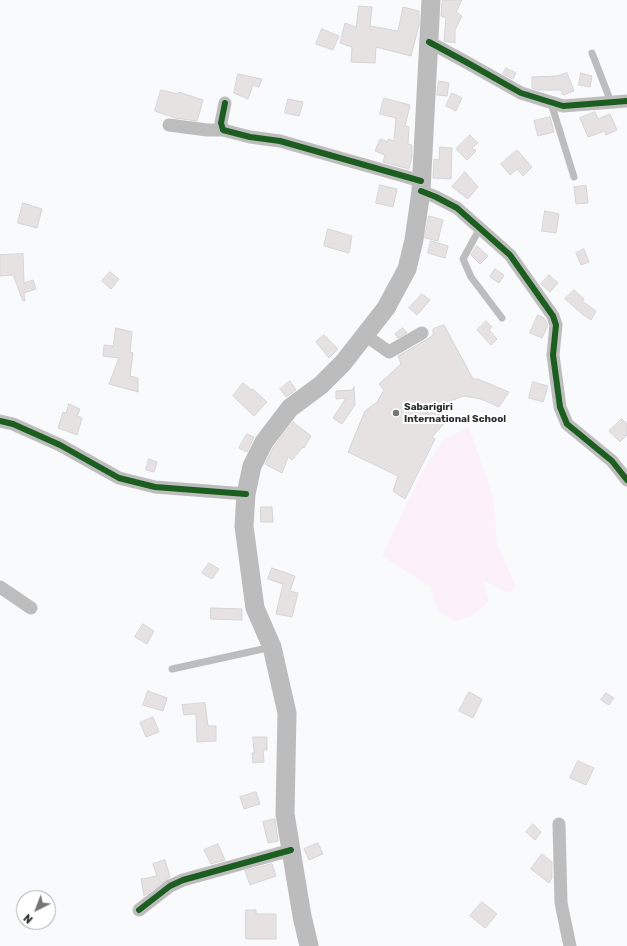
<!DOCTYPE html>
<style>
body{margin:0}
#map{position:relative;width:627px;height:946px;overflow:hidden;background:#f9fafc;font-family:Rubik,sans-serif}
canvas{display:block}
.north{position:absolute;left:16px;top:890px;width:40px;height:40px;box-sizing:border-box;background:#fff;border:1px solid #ababab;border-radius:50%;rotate:222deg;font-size:11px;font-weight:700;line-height:16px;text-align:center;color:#2c2d2e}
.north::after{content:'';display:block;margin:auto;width:14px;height:18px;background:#747576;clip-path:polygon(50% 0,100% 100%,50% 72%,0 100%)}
</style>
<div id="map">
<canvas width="627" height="946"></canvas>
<div class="north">N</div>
</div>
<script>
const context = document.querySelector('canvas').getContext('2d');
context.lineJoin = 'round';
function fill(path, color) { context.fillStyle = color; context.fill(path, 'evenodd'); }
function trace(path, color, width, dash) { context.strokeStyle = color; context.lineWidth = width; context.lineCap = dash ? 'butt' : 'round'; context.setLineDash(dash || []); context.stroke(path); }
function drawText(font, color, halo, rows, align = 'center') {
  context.font = font + ' Rubik,sans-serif'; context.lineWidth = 4; context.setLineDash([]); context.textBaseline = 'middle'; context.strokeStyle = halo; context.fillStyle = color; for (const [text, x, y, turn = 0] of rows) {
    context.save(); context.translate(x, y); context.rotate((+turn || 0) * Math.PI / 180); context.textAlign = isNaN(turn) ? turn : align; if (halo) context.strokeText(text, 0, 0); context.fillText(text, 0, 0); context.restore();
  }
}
fill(new Path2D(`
 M469,427L493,498L497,544L515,584L513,591L506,592L483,580L489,601L470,617L455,621L440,612L433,599L431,587L382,556L420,476L443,440Z`), '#fcf1fa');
const building = new Path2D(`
 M443,0H462L456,12L462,16L455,30V43L444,41L446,18L441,16L442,3Z
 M359,6L372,7L370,26L398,31L403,7L419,11V25L411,56L376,47L375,63L351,62L352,47L340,43L345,23L356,27Z
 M322,29L339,36L333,50L316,44Z
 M506,68L516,73L513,79L503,74Z
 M567,73L574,91L563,95L561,90H538L532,88V77L557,76Z
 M581,73L592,76L590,87L579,85Z
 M238,74L262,79L259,87L253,85L248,99L234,93Z
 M439,81L449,83L447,96L437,95Z
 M161,90L178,94L179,92L203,100L197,121L175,118L155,111Z
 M452,93L462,98L456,111L446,106Z
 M384,98L410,105L405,126L409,127L408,144L412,145V157L409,169L383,162L385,155L375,151L380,139L388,142V139L394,141L396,118L380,114Z
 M288,99L303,102L299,116L285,113Z
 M595,112L598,119L610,114L617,130L606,135L605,131L588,137L580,118Z
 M550,117L554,132L538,136L534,121Z
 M470,135L478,143L472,148L476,151L467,160L456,149Z
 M440,147L452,148L451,179L433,178L434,159L439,160Z
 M517,150L532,167L523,176L517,169L510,175L501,164Z
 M465,172L478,187L468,199L452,187Z
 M380,185L397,189L393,207L376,203Z
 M586,186L588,203L576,204L574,187Z
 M23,203L42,209L37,228L18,223Z
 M545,211L559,214L556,233L542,231Z
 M429,216L443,220L438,241L425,238Z
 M328,229L352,236L349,253L324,246Z
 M431,241L448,246L445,258L428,253Z
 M477,246L488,256L480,264L471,255Z
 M584,249L589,262L581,265L576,253Z
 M23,254L24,283L33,280L36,289L24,293L25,301H23L13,275L0,276V255Z
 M495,269L504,275L499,283L490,277Z
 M110,272L119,279L111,289L102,281Z
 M549,275L558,283L550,292L541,284Z
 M574,290L584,299L582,301L596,311L591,320L582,314L565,299Z
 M422,294L430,300L417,315L409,308Z
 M538,315L544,318L548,325L542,338L530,333Z
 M486,321L492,327L489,330L497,339L491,345L477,330Z
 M444,325L473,379H478L509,392L499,407L481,399L464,396L447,402L430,406L447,420L432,437L435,439L405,499L393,491L398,476L348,452L365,411L377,402L384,390L379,384L401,364L398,356L426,340L433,335V329Z
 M116,328L132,332L130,352L133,353L130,376L138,378V392L109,384L119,358L103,356L104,345L113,346Z
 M403,328L407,333L398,338L395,334Z
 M324,335L338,349L329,358L316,342Z
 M290,381L296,390L286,397L280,389Z
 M533,382L548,386L543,402L529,398Z
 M243,383L252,390L253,389L267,402L254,416L233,396Z
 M354,387L355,405L342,424L333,418L346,398L336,399V391L352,390Z
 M69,404L80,409L77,416L82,418L77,435L58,428L63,412L66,413Z
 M622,419L627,424V435L620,442L609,431Z
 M293,422L311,436L304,448L303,447L292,460L288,457L282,473L265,464L273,448Z
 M247,434L254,437L247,452L239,448Z
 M149,459L157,462L154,472L146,470Z
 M261,507H272L273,522H261Z
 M209,563L219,569L212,579L202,573Z
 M272,568L295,576L290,591L298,593L292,617L276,614L283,584L268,579Z
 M211,608L242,609V620L211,619Z
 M143,624L154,631L147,644L135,637Z
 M148,691L167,698L163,711L143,705Z
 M469,692L482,699L473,718L459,711Z
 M606,693L614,698L609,705L601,700Z
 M205,703L208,726H216V741L197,742L196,714L184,715L182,705Z
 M153,717L159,732L146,737L140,723Z
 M253,737H267V750H263L264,762L253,763L252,753H254Z
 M578,761L594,768L586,785L570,778Z
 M256,792L260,804L244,809L240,797Z
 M275,819L278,841L268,843L263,822Z
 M533,824L541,832L535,840L526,832Z
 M318,843L323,854L309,860L304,849Z
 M218,844L225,860L211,864L204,850Z
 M542,854L552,862V878L549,883L531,869Z
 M165,860L170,877L144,896L141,879L157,876L153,864Z
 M272,864L276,876L250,885L245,871Z
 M482,902L497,914L485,928L470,916Z
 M246,910H256V914H276V939H246Z`);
fill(building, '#e6e2e2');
trace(building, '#d5d5d6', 1);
trace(new Path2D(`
 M592,53L611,102
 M551,103L574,177
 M480,228L463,259L471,277L502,318
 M172,669L272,647`), '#bdbdbd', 7);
trace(new Path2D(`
 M429,42L466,62L521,93L563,106L627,101
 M225,103L221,123L223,130L250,137L280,141L421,181
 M169,125L207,130H223
 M421,191L436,197L457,208L510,255L553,316L556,325L553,355L560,407L567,424L612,461L627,480
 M365,335L389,352L422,333
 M0,421L13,424L60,445L119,478L155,487L246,494
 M0,587L31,608
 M559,824L561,903L570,946
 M139,910L170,886L183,880L291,850`), '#bdbdbd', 13);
trace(new Path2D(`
 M309,946L302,916L285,814L287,713L272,647L255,608L244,526L246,494L252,466L264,442L290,408L321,385L343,363L386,308L407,269L414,240L421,191L431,0`), '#bcbcbc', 19);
trace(new Path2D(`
 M429,42L466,62L521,93L563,106L627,101
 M225,103L221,123L223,130L250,137L280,141L421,181
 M421,191L436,197L457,208L510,255L553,316L556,325L553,355L560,407L567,424L612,461L627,480
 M0,421L13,424L60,445L119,478L155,487L246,494
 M139,910L170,886L183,880L291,850`), '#1b5e20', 6);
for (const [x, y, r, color] of [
 [396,413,4,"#747576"]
]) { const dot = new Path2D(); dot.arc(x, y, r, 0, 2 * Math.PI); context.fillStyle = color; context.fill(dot); trace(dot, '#fff', 1.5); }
drawText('bold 10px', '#2c2d2e', '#fff', [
 ["Sabarigiri",404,407],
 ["International School",404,419]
], 'left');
</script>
